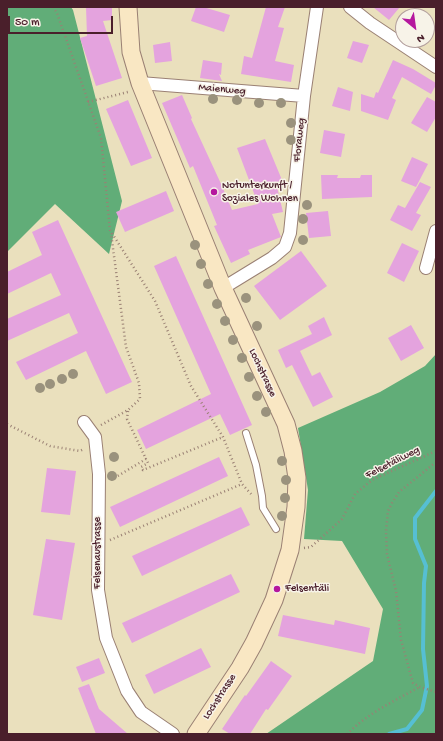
<!DOCTYPE html>
<meta charset="utf-8">
<style>
body{margin:0}
#map{position:relative;width:443px;height:741px;overflow:hidden;background:#eae0bd;font-family:"Gochi Hand",sans-serif}
canvas{display:block}
.frame{position:absolute;inset:0;border:8px solid #4a1f2b;pointer-events:none}
.north{position:absolute;left:395px;top:8px;width:40px;height:40px;box-sizing:border-box;background:#f7f3e8;border:1px solid #b29e9c;border-radius:50%;rotate:151deg;font-size:11px;font-weight:700;line-height:16px;text-align:center;color:#4a1f2b}
.north::after{content:'';display:block;margin:auto;width:14px;height:18px;background:#b5179e;clip-path:polygon(50% 0,100% 100%,50% 72%,0 100%)}
.scale{position:absolute;left:8px;top:16px;width:105px;height:18px;box-sizing:border-box;border:2px solid #4a1f2b;border-top:0;padding-left:5px;font-size:12px;line-height:14px;white-space:nowrap;color:#4a1f2b;-webkit-text-stroke:3px #f7f3e8;paint-order:stroke}
</style>
<div id="map">
<canvas width="443" height="741"></canvas>
<div class="frame"></div>
<div class="north">N</div>
<div class="scale">50 m</div>
</div>
<script>
const context = document.querySelector('canvas').getContext('2d');
context.lineJoin = 'round';
function fill(path, color) { context.fillStyle = color; context.fill(path, 'evenodd'); }
function trace(path, color, width, dash) { context.strokeStyle = color; context.lineWidth = width; context.lineCap = dash ? 'butt' : 'round'; context.setLineDash(dash || []); context.stroke(path); }
function drawText(font, color, halo, rows, align = 'center') {
  context.font = font + ' "Gochi Hand",sans-serif'; context.lineWidth = 3; context.setLineDash([]); context.textBaseline = 'middle'; context.strokeStyle = halo; context.fillStyle = color; for (const [text, x, y, turn = 0] of rows) {
    context.save(); context.translate(x, y); context.rotate((+turn || 0) * Math.PI / 180); context.textAlign = isNaN(turn) ? turn : align; if (halo) context.strokeText(text, 0, 0); context.fillText(text, 0, 0); context.restore();
  }
}
fill(new Path2D(`
 M7,7H71L73,10L122,201L109,254L55,204L7,252Z
 M436,354V734H266L373,661L383,609L342,541L304,539L308,490L298,428L380,392L425,366Z`), '#61ad78');
trace(new Path2D(`
 M389,734L407,729L422,710L427,686L423,649L424,583L426,566L415,539V518L436,491`), '#56bfd3', 4);
fill(new Path2D(`
 M86,7H112V20L103,21L122,78L96,86L80,38L87,36Z
 M196,7H203L230,15L224,32L191,21Z
 M266,7H285L278,27L284,28L275,61L294,65L291,82L241,74L244,56L252,58Z
 M373,7H400L389,20Z
 M353,41L369,45L362,63L347,58Z
 M170,42L172,61L155,63L153,45Z
 M203,60L222,63L221,75L219,74L222,81L200,78Z
 M393,60L413,69L436,83V85L431,94L402,77L392,98L396,100L388,120L361,111V94L374,98L376,92L378,93Z
 M338,87L353,92L350,111L332,106Z
 M182,95L192,118L191,119L222,186L232,210L258,204L237,148L265,139L282,180L276,183L283,212L272,214L281,237L248,250L250,254L231,263L214,226L217,225L193,166L190,168L162,103Z
 M427,97L436,102V117L427,132L411,123Z
 M128,100L152,158L131,166L106,109Z
 M324,130L345,134L341,157L320,153Z
 M412,157L428,164L416,187L401,181Z
 M321,175H338L337,178H360L361,175H372V197L322,199Z
 M420,182L431,187L416,213L421,215L412,231L390,220L398,205L405,208Z
 M166,191L174,211L125,232L116,212Z
 M328,211L331,236L309,238L306,213Z
 M58,220L132,382L106,394L86,351L26,380L16,362L78,333L69,313L7,341V319L61,295L51,273L7,294V272L42,255L32,232Z
 M402,243L419,251L404,282L387,273Z
 M301,251L327,286L280,320L254,286Z
 M176,256L252,425L230,435L220,414L146,449L137,430L211,394L154,266Z
 M324,317L332,335L300,351L312,376L320,372L333,397L313,407L292,365L286,368L278,350L312,334L308,326Z
 M411,325L424,348L401,361L388,338Z
 M219,457L228,476L120,527L110,507Z
 M47,468L76,471L70,515L41,512Z
 M241,507L250,525L142,576L132,556Z
 M46,539L75,543L62,620L33,615Z
 M231,574L240,592L132,643L122,623Z
 M283,615L334,625L335,620L370,628L365,654L278,636Z
 M201,648L211,667L154,694L145,675Z
 M99,658L105,673L82,682L76,667Z
 M271,661L292,676L268,710L266,709L250,734H230L222,729L245,695L246,696Z
 M89,684L99,709L128,734H96L78,688Z`), '#e4a3de');
const lane = new Path2D(`
 M246,433L256,465L262,496L263,508L276,529`);
const street = new Path2D(`
 M350,7L370,23L436,67
 M140,83L304,96
 M426,268L436,231
 M223,288L272,258L285,247L290,233L304,96L317,7
 M84,422L95,437L99,474L98,590L106,638L127,691L141,712L173,734`);
const secondary = new Path2D(`
 M128,7L131,52L140,83L223,288L286,424L293,451L297,478L296,507L290,550L274,600L254,643L240,668L196,734`);
trace(lane, '#9a8074', 8);
trace(street, '#9a8074', 14);
trace(secondary, '#9a8074', 19);
trace(new Path2D(`
 M53,7L57,13L101,138L110,230L155,301L191,386L223,437L242,484L252,495
 M88,102L128,92
 M128,411L127,419L146,459
 M7,424L50,446L80,451L84,449
 M101,425L128,410L140,399L139,383L126,347L111,233
 M436,462L399,492L392,503L388,511L386,531L387,554L396,591L401,640L413,683L420,687L436,692
 M111,480L146,459L148,463L141,467L143,470L223,437
 M110,540L242,484
 M304,548L311,547L342,519L355,494L372,480L436,451
 M347,734C367,714 395,700 420,687`), '#9a8074', 2.5, [1, 3]);
trace(lane, '#fff', 6);
trace(street, '#fff', 12);
trace(secondary, '#f9e7c3', 17);
context.fillStyle = '#9a927d';
for (const [x, y] of [
 [213,99],
 [237,100],
 [259,103],
 [281,103],
 [291,123],
 [291,140],
 [307,205],
 [303,219],
 [303,240],
 [195,245],
 [201,264],
 [208,284],
 [246,298],
 [217,304],
 [225,321],
 [257,326],
 [233,340],
 [242,358],
 [73,374],
 [249,377],
 [62,379],
 [50,384],
 [40,388],
 [257,396],
 [266,412],
 [114,457],
 [282,461],
 [112,476],
 [286,480],
 [285,498],
 [282,516]
]) { context.beginPath(); context.arc(x, y, 5, 0, 2 * Math.PI); context.fill(); }
for (const [x, y, r, color] of [
 [214,192,4,"#b5179e"],
 [277,589,4,"#b5179e"]
]) { const dot = new Path2D(); dot.arc(x, y, r, 0, 2 * Math.PI); context.fillStyle = color; context.fill(dot); trace(dot, '#f7f3e8', 1.5); }
drawText('11px', '#4a1f2b', '#f7f3e8', [
 ["Maienweg",222,90,5],
 ["Floraweg",300,140,-84],
 ["Lochstrasse",262,373,65],
 ["Felsetäliweg",393,463,-27],
 ["Felsenaustrasse",98,553,-90],
 ["Lochstrasse",220,697,-57]
]);
drawText('11px', '#4a1f2b', '#f7f3e8', [
 ["Notunterkunft /",222,186],
 ["Soziales Wohnen",222,199],
 ["Felsentäli",285,589]
], 'left');
</script>
